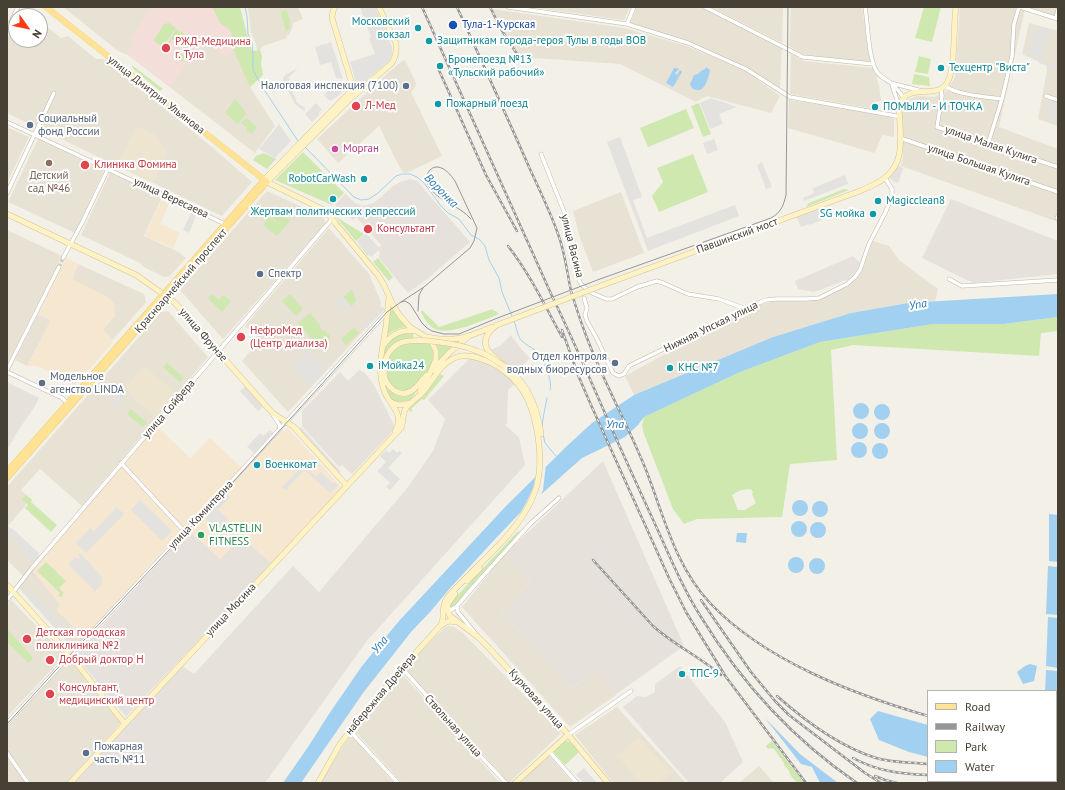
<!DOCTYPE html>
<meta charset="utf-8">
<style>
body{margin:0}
#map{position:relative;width:1065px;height:790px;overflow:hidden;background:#f3f0e7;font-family:"PT Sans",sans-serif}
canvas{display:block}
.frame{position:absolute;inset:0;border:8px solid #474035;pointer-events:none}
.legend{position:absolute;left:927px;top:690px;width:130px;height:92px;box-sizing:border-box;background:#fff;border:1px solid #b5b3ae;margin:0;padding:5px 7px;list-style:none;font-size:12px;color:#474035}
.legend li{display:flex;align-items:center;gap:8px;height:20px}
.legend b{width:20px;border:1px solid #b5b3ae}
.north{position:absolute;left:8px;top:8px;width:40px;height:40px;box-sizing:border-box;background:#fff;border:1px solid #b5b3ae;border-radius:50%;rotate:123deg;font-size:11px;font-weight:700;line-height:16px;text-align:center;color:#474035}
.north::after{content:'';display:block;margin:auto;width:14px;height:18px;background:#fd3a14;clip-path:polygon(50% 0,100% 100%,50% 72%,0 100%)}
</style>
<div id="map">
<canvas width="1065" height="790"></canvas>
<div class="frame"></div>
<ul class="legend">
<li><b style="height:5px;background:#ffe294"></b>Road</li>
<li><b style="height:5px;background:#969696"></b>Railway</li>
<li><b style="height:11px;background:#cee8af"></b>Park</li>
<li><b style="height:11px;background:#a2d0f1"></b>Water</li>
</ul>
<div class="north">N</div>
</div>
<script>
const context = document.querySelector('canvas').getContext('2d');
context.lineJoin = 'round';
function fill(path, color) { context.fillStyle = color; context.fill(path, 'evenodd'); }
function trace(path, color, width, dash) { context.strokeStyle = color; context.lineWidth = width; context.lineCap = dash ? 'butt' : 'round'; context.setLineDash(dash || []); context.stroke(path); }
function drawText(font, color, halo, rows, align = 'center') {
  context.font = font + ' "PT Sans",sans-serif'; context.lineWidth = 4; context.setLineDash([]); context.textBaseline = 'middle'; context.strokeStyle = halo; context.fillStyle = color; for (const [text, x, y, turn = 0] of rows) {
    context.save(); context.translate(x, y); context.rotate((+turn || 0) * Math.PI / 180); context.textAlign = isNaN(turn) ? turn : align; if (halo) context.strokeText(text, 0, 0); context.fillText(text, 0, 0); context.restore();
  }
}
fill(new Path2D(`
 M63,7H210L229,29L250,87L275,126L255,153L128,55L118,51Z
 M248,7H298L303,19L293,23L292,29L289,35L286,36L287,38L263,46L260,50H257L256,44L251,32Z
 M529,7H630L624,20Z
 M637,7H700L782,48L780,88L747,68L689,42L630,23Z
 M711,7H783L782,43Z
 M791,7H862L870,62L804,55L789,46Z
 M960,7H1058V18L1025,9L999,127L1058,149V222L901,166L903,156V132L902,109L904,103L907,100L917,96L934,97L947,91L955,77Z
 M492,9L624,28L687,46L746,71L780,96L771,113L707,96L696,102L620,64L520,57Z
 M16,20V40H40V21L61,38L68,36L96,59H103L213,148L252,182L222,216L7,113V40Z
 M1029,23L1058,31V126L1038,119L1047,70L1046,65L1022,54Z
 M791,54L804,61L873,68L876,75L879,86L881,101L875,102V109L790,94Z
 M405,60L416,83L415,87L411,92L442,156L409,172L404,173L401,170L379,126L338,163L317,139L388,73L402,61Z
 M789,100L882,114L894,119V137L882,135L875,153L788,128Z
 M7,127L29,137L7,183Z
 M38,139L104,170L75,233L8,202Z
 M110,173L162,197L144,236L179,252L186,258L170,276L167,277H164L144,267L140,263L81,235Z
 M267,191L322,216L326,223L223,339L180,290Z
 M621,192L644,253L593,272L580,238L573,211Z
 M329,228L369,274L381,302L380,311L366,328L288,412L242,361L260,340L245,326Z
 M7,230L62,256L7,364Z
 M873,241L889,246L900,261L938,289L935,302L908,303L851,313L773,337L634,395L625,376L755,305L777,301L821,297L852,281L862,271Z
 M78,264L144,294L146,302L113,340L103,330L115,315L72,279Z
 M168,311L208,357L82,506L40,469L21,490L31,499L8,526L40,556L23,576L7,560V487L161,312Z
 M38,314L51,320L27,366L15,360Z
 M504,555L530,582L502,613L571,689L598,670L616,695L570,727L462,607Z
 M32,570L60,604L57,610L84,638L74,650L19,588Z
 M11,600L65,655L7,717V605Z
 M449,626L454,627L463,633L561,733L509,783L404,668L444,628Z
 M69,658L122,722L66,783H30L29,779L7,750V727Z
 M402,674L500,783H402L354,730Z
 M617,707L686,783H613L575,735Z
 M351,735L394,783H320L334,759Z
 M549,755L573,783H520Z
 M7,758L19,773L26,783H7Z
 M759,766L774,783H739Z`), '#e8e2d4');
fill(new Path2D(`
 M161,200L169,204L160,224L180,233L173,248L145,236Z
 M66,258L78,264L72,279L106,296L114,303L115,315L103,330L113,340V342L75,385L37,366H27L51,320L38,314Z
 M157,426L190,458L210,438L242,468L185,530L123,464Z
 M288,428L342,488L272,564L242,536L220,560L189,531L282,430L284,432Z
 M122,466L181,531L84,638L57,610L60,604L32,570Z`), '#f6e7d1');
fill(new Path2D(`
 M409,179L417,181L470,242L426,280L408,293L379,258L380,253L378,249L381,245L356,217L353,220L339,210L335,205L345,194L355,203L362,206L367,205L374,203L393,186L400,182Z
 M951,199L1058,241V274L973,283L922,258Z
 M853,256L860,263L856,272L849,279L814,292L798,289L795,281Z
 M511,335L522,350L530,358L514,375L515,384L508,390L507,423L505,425L514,433L519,438L525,465L366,642L265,783H74L131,719L182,666L194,674L293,566L319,592L408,487L433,451L445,419L428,400L471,357L500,346Z
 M359,370L364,372L374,385L394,425V428L390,434L352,474L342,465L339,467L302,426V411L340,372L348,381Z
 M7,382L39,398L35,406L16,434L9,447L7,446Z
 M603,461L684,646L615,695L598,670L571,689L502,613L530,582L504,555Z
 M189,531L220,559L242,537L272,564L130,712L80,650Z
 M680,666L725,722L743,762L720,783H689L623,707L637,696L646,697L655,692V684Z`), '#e6e1db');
fill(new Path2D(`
 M136,126L157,136L167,153L154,182L117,165Z
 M144,366L175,392L155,417L131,396L132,395L124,388Z
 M639,737L671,773L660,783H641L617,756Z`), '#ede5d0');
fill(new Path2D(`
 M150,7H213L236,23L238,42L228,58L206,44L192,66L187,62L171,87L127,53L133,42L130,40Z`), '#f4deda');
fill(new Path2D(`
 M210,7H240L247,34L252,51L260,50L262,56L261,63L263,75L250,87L231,44L232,35L231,32L229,29L220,23L214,10Z
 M924,7H941L932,42L915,38Z
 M285,10L287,11L290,22L289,30L286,31L281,13L282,11Z
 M169,23L176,28L162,47L154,41V40L164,24Z
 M176,29L192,39L194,43L190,52L182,62L175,57L179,52L186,57L189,52L180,45L182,43L177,39L175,41L172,40L169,44L168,43Z
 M919,56L931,59L928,74L915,72Z
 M132,65L163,89L160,91L133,69Z
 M914,74L929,77L930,86L912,84Z
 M235,99L245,111L246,114L238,124L225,113Z
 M699,103L711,134L703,137L691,106Z
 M686,109L694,128L648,147L640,128Z
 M246,118L257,127L251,134L246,130L248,128L241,123Z
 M303,152L344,193L332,205L275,180Z
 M264,153L276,159L267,169L253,160L256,156Z
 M693,154L708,192L659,212L652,196L663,182L657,168Z
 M844,189L849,190L806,207L809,203Z
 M271,211L291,220L284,228L268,214Z
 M269,217L284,228L277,236L263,225Z
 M336,217L364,234L356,241L369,255L368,256Z
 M378,258L393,277L389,281L373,262Z
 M352,289L356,300L352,306L343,297Z
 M212,294L219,300L223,295L231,301L222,312L208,298Z
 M290,294L303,309L296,316L282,301Z
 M493,309L494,311H496L499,314C483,320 451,336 435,329C428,326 424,318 421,312L422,310L439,327Z
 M393,310L399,319L407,327C398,328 393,330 386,336L390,311Z
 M310,313L320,325L321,330L325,331L331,337L319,347L298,323Z
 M1058,317V331L1041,333L1039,356L853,345L831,350L837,460L790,464L782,517L697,519L684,524L673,509L644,434L642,426L644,417L740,372L820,342L933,324H1004ZM751,489L753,492L752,494L756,503L745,510H738L732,495L741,490Z
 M354,327L359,333L346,345L341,339Z
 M407,333L413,334V338C394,340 394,346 383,360C383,345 392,335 407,333Z
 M412,342L430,344L434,353V357L430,368L415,386L406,392L395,390C393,387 389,383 388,379C383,368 388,350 400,346C404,344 408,343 412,342Z
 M436,344L453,347L439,361V352Z
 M167,363L184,378L180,382L163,367Z
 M440,374L444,376L424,400L422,399L411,409L413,411L409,412L410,408L423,396L430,386H431Z
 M387,385L398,394L419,387C416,392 413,397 409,401C403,404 395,404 390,398C388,395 387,390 387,385Z
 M131,409L147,423L143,427L127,414Z
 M26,495L32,500L31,502L57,525L51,532L25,508L28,505L22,499Z
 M518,531L520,533L478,578L453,608H450V605L455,598Z
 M46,562L66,581L59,588L64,593L61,597L58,596L60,593L37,571Z
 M7,629L33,658L29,663L7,642Z
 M565,741L570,742L579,752L565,765L555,754L554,752V749Z
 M772,741L804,783H797L790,775L789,771L784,765V763L774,749L771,748L768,749L766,746Z`), '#cee8af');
fill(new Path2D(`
 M360,7H375L386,31L376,35L386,32L392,47V54L389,61L362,84L356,83L350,62L375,54L369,38L371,37Z
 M1036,25L1051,30L1042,56L1040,57V60L1042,62L1047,64L1049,63L1056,65L1057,62L1058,63V68H1056L1054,69L1047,67L1046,65L1039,63L1038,59L1027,53L1035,26Z
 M331,42L337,60L343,79L336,78L331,62L320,65L315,47Z
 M298,68L288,78L290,79L286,83L294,90L292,93L295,96L296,101L300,105L305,107V111L301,109L295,104L283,81V78L285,75Z
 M335,82L346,85L342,92L335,98L330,101L324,95Z
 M711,98L737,107L719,114L723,124L710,129L700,103Z
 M1048,99L1058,102V125L1050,122L1052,117L1046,115L1047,113L1045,112Z
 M316,103L322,110L320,111L319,115L312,122L305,114Z
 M279,124L291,141L275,158L259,149Z
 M620,137L642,197L633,200L647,238L735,205L739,216L648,251L607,142Z
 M714,139L718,150L707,154L703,143Z
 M762,162L772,187L766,189L757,165Z
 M899,166L903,168L899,182L898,181L897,183L893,181L890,178Z
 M845,175L848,184L804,201L803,198L814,193L813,188Z
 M822,207V220L810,225L809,224L801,227L796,216Z
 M191,213L196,216L189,233L183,230Z
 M366,233L380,249L371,257L357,241Z
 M339,294L352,307L347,312L334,299Z
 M382,306L385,309L367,328L364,325Z
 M309,351L326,370L311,386L293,365Z
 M246,386L264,406L258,411L240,391Z
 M122,389L125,392L121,397L123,399L115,408L110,403Z
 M301,427L341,472L339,473L299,429Z
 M270,430L273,433L254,453L247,447L260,433L263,436Z
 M393,449L397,453L399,451L402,453L388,468L400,479L390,490L386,487L390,483L377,471L386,462L380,456L386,450L389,453Z
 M301,467L304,470L286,490L282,487Z
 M308,470L316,477L321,472L332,483L334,482L338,485L330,493L307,472Z
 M226,493L230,497L218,510L228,519L218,530L204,517Z
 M140,500L172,531L162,541L131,510Z
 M117,507L124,514L86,553L76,543L90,528L94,531Z
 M12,528L39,553L32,562L8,532Z
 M80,553L103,578L101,580L103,583L95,591L68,564L76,557L78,559L80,557L78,555Z
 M28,587L73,636L68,641L24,592Z
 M80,650L130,712L126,717L75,655Z
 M584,768L597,783H584L576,775Z`), '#e4e2df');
fill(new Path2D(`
 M706,67L710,70C709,76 705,92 697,90C693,90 691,87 690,84L694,75L698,74L701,71L705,69Z
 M674,68H676L679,69L675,73L677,75L680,70L682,72L673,87L666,83Z
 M1058,294V317L1004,324H933L820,342L740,372L644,417L638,425L625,437L582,458L519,514L496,538L451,587L430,612L411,632L363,693L301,783H283L308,747L329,714L362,666L399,621L507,505L568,445L592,423L634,395L773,337L851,313L908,303Z
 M853 411a8 8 0 1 1 16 0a8 8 0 1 1-16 0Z
 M874 412a8 8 0 1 1 16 0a8 8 0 1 1-16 0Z
 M852 431a8 8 0 1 1 16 0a8 8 0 1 1-16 0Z
 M874 431a8 8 0 1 1 16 0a8 8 0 1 1-16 0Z
 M851 450a8 8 0 1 1 16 0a8 8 0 1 1-16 0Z
 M872 451a8 8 0 1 1 16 0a8 8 0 1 1-16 0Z
 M792 508a8 8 0 1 1 16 0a8 8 0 1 1-16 0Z
 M812 509a8 8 0 1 1 16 0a8 8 0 1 1-16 0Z
 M1049,514L1058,515V562L1049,561Z
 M791 529a8 8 0 1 1 16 0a8 8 0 1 1-16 0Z
 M810 530a8 8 0 1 1 16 0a8 8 0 1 1-16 0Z
 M737,533H747L746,543L736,542Z
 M788 565a8 8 0 1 1 16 0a8 8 0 1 1-16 0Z
 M809 566a8 8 0 1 1 16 0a8 8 0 1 1-16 0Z
 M1048,566L1058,567V615L1046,614Z
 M1048,617L1058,618V668L1046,666Z
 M1030,664L1037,666L1034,681L1023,684L1017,672L1025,666Z
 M1046,670L1058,671V710H1056V691H1045Z
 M878,711L928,725V757L909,752L879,740L870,719Z
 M765,718L800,754L838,783H820L812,767L801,764Z`), '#a2d0f1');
fill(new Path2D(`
 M546,464L543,490L539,499L517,519L527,501L533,488L536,474Z`), '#f3f0e7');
trace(new Path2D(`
 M245,7L247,16L248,34L252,43L253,53V70L263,88L298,141
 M305,147L354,197L361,200L369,199L378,193L396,176L402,174H410L417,177L424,183L441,206L448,213L459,219L471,235L479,239L485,246L489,260L499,278L502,292L512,316
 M514,321C517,328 517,336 522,341C526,345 531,347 535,350C543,357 553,380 550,390
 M542,426L544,413L547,398
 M543,434L545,443L556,456`), '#a2d0f1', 1);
trace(new Path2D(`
 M59,267L63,258`), '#d1cdc3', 3.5, [3.5, 2]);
const street = new Path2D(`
 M508,7L627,24L688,43L746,69L790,97L891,115L900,117
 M705,7L803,57L873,64
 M865,7C868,24 868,58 877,72C880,77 886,79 891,83C896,87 900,93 903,97
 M1020,7L1058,19
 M1056,18L1058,10
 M627,24L634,7
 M7,30L18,7
 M891,83L922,91
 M892,85L899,106
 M945,86C957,95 987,97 1002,99
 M941,89L942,96L937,127L1058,167
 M1046,96L1058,100
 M7,122L225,224
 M900,138L1058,192
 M988,144L1002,99L1012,56L1014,24L1019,7
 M541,154L567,219L573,242L579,280L581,284L590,292L606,299H612L637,287L657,281L663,283L688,294L719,299L746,309
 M7,193L54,93
 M1057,218L1058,216
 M63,258L82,223L108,169
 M949,279L962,286L1058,280
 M584,298L587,308L585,315L587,321L597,339L613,373L619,376L624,374L629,366L637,362L758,303L766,300L776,299H807L819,298L847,284L855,277L860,270L869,244L885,213L892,197V189L885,178
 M7,370L59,267
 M7,372L62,398L67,403
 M273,415L279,424L280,429
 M121,463L185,532
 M7,600L32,568L62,533L332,219
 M457,606L458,612L475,633
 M447,607L451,610L457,606L474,586L531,523L559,498
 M402,668L472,747L506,783
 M7,723L185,532L388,311
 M350,731L398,783
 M568,735L631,691
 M549,751L577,783
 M7,753L28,783`);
const secondary = new Path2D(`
 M379,7L396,43C397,51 396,56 392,63L350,99L267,182L326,211L336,224L378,275L384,285L393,305L400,316L410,327L426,337L432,343L436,351V359L430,373L420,391
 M264,180L351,91L352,84L332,18L333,11L335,7
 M7,214L136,275L163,294
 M603,285L860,191C866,188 872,186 877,183C908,166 900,137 899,107C907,80 936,101 947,83C956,69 953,26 956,7
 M167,297L175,303L267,407L274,414L294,427L347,486
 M389,298C388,307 387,317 386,326C383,348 377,365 383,387C387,405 406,411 395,432
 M497,325C487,332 481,342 489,352C498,361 509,368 517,377C532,393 538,413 541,434
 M427,337C453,343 469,337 492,327
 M383,346C391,334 402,329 416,331
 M433,370L449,353L469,336
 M385,379C390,390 402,399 414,389C419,385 422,379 427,375
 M385,382L384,370L385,361
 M391,402L399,405L411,403
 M467,581L480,568
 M7,585L70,655L125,724
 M455,594C448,602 445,607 450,616L478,637L488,647L565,731L608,783
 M70,783L401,428C404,422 402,414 406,408C411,402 417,398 422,393C433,381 440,363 457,357C466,354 476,357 484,360C491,362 497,365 503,370C526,386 534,410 538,437C541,457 541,476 534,494C519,534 474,566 447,598C440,609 446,614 441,625
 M318,783L340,744L364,713L402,668L441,625L449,621L457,622
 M515,783L568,735`);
const primary = new Path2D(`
 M7,472L264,180
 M7,478L267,182L46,7`);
trace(street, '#bfb8a9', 4.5);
trace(secondary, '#d4c496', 6);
trace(primary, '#e5c063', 6);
trace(street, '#fff', 3.5);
trace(secondary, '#fff2c5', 5);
trace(primary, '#ffe294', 5.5);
trace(new Path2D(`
 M401,302L405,301L410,304L422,323L427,328L432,331L444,334H459L495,319L600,279L771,218C781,212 783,207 786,195L788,7
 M418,311L419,295L423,288
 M7,724L66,659L223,493L387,312L401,302L424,287L470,248L474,241L477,228L455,181C451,175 445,168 438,167C429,166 424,177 428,185C437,202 460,205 471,219`), '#969696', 1);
const rail = new Path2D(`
 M422,7L552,296C576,345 597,396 619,445C629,467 639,489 649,511C666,547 680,584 701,617C741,682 794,740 857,783
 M457,7C481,60 506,114 529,167C539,189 550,211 558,234C565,252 567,272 571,291C575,304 579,317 584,330C601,378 627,422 646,470C664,516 675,566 710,603C765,661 853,694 928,716
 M490,7L501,29L522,62
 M438,68L486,175L517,231
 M508,246C530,274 545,306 562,337
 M562,330L578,375L591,405L669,578L686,612L726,677L806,783
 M593,560L653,626C674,645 700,657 721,675
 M701,600L751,672L775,701L789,715L865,773L881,783
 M777,696C804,720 841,747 876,758C892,763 911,762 928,764
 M1056,741H1058
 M853,758C877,771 900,774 928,775
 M875,776L885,780L897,783
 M984,781L1015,783
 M1014,781L1044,783`);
trace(rail, '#969696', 2.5);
trace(rail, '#fff', 1, [3]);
const secondaryBridge = new Path2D(`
 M497,325L603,285
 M385,361C387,354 391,348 398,344C413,336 461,344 477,351C487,354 495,360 504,366`);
trace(secondaryBridge, '#d4c496', 6, []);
trace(secondaryBridge, '#fff2c5', 5);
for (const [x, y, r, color] of [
 [453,25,5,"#1a4fb4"],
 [418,28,4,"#0f9aa8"],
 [429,41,4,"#0f9aa8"],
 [166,48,5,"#e0444e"],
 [440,66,4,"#0f9aa8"],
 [941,68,4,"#0f9aa8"],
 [406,86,4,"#5c6f8a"],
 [438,104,4,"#0f9aa8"],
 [356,106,5,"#e0444e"],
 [875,107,4,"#0f9aa8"],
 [30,125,4,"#5c6f8a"],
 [335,149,4,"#d1479c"],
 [49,163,4,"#8d6e63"],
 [85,165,5,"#e0444e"],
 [364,179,4,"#0f9aa8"],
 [333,199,4,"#0f9aa8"],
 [878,201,4,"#0f9aa8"],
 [873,214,4,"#0f9aa8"],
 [368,229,5,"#e0444e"],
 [260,274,4,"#5c6f8a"],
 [241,337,5,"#e0444e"],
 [615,363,4,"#5c6f8a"],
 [370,366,4,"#0f9aa8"],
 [670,368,4,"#0f9aa8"],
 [42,383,4,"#5c6f8a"],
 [257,465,4,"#0f9aa8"],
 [201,535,4,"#2e9e5b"],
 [27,639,5,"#e0444e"],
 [50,660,5,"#e0444e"],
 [682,674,4,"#0f9aa8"],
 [50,694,5,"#e0444e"],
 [86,753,4,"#5c6f8a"]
]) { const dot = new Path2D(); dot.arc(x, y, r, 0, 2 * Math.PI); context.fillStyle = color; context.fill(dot); trace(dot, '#fff', 1.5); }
drawText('11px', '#0d838f', '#fff', [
 ["Московский",410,22,"right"],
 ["вокзал",410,35,"right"],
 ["Защитникам города-героя Тулы в годы ВОВ",437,41],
 ["Бронепоезд №13",448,60],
 ["«Тульский рабочий»",448,73],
 ["Техцентр \"Виста\"",949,68],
 ["Пожарный поезд",446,104],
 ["ПОМЫЛИ - И ТОЧКА",883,107],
 ["RobotCarWash",356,179,"right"],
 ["Magicclean8",886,201],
 ["Жертвам политических репрессий",333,212,"center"],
 ["SG мойка",865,214,"right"],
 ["iМойка24",378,366],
 ["КНС №7",678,368],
 ["Военкомат",265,465],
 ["ТПС-9",690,674]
], 'left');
drawText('11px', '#164399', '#fff', [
 ["Тула-1-Курская",462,25]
], 'left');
drawText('11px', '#be3a42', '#fff', [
 ["РЖД-Медицина",175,42],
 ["г. Тула",175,55],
 ["Л-Мед",365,106],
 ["Клиника Фомина",94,165],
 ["Консультант",377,229],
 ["НефроМед",250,331],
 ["(Центр диализа)",250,344],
 ["Детская городская",36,633],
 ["поликлиника №2",36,646],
 ["Добрый доктор Н",59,660],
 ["Консультант,",59,688],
 ["медицинский центр",59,701]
], 'left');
drawText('11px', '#4e5e75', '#fff', [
 ["Налоговая инспекция (7100)",398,86,"right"],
 ["Социальный",38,119],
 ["фонд России",38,132],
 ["Спектр",268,274],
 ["Отдел контроля",607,357,"right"],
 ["водных биоресурсов",607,370,"right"],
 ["Модельное",50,377],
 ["агенство LINDA",50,390],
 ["Пожарная",94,747],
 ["часть №11",94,760]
], 'left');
drawText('11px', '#474035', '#fff', [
 ["улица Дмитрия Ульянова",156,95,38],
 ["улица Малая Кулига",991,145,19],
 ["улица Большая Кулига",979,165,19],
 ["улица Вересаева",171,198,25],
 ["Павшинский мост",737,236,-20],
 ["улица Васина",572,246,76],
 ["Красноармейский проспект",181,281,-49],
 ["Нижняя Упская улица",711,327,-26],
 ["улица Фрунзе",203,335,49],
 ["улица Сойфера",169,409,-49],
 ["улица Коминтерна",201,515,-47],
 ["улица Мосина",231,610,-47],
 ["набережная Дрейера",381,694,-50],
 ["Курковая улица",536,699,48],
 ["Ствольная улица",453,726,48]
]);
drawText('11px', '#b23c85', '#fff', [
 ["Морган",343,149]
], 'left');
drawText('11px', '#785e54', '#fff', [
 ["Детский",49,176],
 ["сад №46",49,189]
]);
drawText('11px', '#27864d', '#fff', [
 ["VLASTELIN",209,529],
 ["FITNESS",209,542]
], 'left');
drawText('italic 12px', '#2d79b4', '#fff', [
 ["Воронка",441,191,45],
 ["Упа",918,305,-11],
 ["Упа",615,425],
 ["Упа",380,645,-51]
]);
</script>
